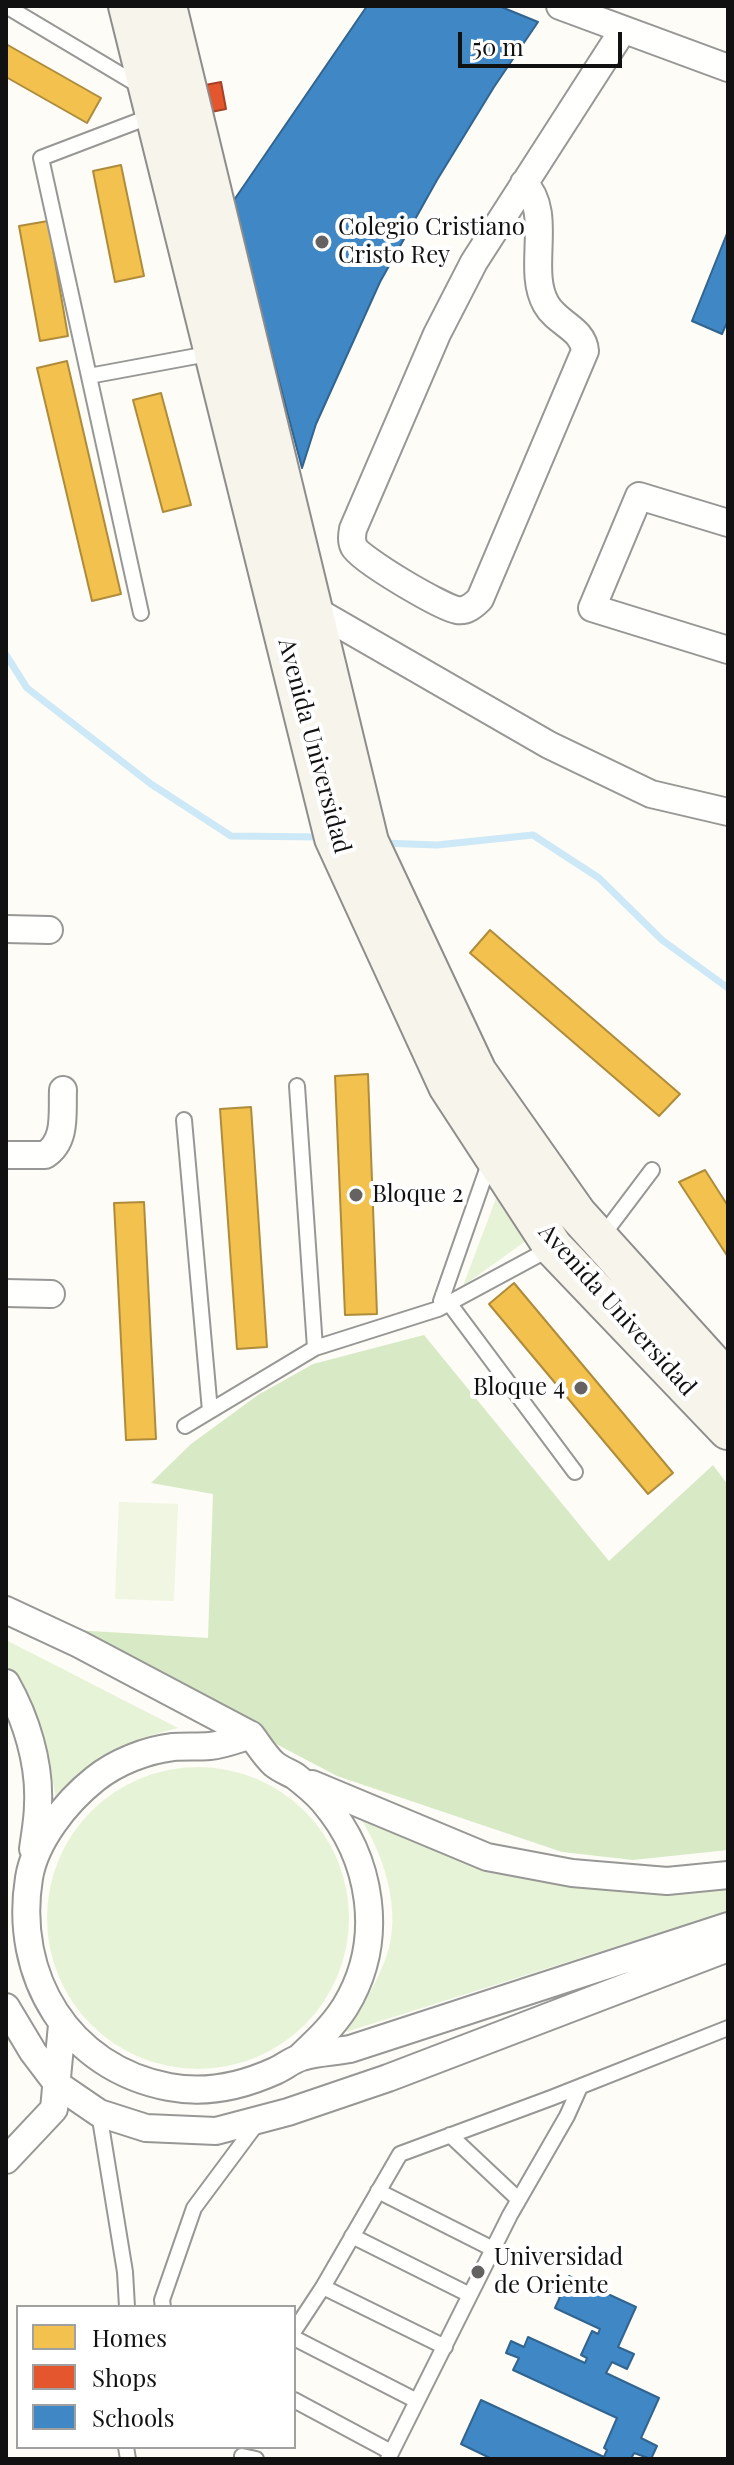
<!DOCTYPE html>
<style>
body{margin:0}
#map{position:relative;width:734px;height:2465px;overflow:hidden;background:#fdfcf7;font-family:"Playfair Display",serif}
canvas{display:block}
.frame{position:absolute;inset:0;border:8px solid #111;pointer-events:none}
.legend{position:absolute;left:16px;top:2305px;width:280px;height:144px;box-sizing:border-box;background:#fff;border:2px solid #a0a0a0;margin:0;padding:10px 14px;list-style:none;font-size:24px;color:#111}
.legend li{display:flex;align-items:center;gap:16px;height:40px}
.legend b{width:40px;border:2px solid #a0a0a0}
.scale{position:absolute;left:458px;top:32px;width:164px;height:36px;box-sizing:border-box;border:4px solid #111;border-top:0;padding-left:10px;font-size:24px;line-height:28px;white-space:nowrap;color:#111;-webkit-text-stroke:6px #fff;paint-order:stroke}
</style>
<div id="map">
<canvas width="734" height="2465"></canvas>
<div class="frame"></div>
<ul class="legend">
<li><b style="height:22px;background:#f2c14e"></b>Homes</li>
<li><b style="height:22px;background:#e4572e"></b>Shops</li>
<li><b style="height:22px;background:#3f88c5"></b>Schools</li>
</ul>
<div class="scale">50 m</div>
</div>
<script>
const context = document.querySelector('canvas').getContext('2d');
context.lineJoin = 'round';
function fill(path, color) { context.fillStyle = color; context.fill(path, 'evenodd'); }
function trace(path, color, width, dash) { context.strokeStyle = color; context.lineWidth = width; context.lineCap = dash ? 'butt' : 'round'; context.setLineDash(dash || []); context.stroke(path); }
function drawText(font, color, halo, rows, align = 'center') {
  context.font = font + ' "Playfair Display",serif'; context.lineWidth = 8; context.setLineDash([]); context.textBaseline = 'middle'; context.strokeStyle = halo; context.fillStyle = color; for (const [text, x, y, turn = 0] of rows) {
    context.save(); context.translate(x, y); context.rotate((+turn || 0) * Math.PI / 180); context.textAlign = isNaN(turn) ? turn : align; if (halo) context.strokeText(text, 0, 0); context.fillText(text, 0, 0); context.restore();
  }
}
fill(new Path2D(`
 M498,1193L527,1240L463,1286Z
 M6,1640L178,1728C142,1737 109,1748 81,1773C72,1781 65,1793 57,1803L46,1746L29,1712L6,1680Z
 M47 1918a151 151 0 1 1 302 0a151 151 0 1 1-302 0Z
 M355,1810L521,1876L606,1890H675L728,1882V1911L346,2032C363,2006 386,1969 391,1938C398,1895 379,1844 355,1810Z`), '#e7f3d7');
fill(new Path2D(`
 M424,1335L609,1561L713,1465L728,1485V1850L633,1860L562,1852L337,1776L57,1629L208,1638L213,1494L151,1483L191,1444L258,1395L313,1364Z`), '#d8eac5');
fill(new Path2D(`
 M119,1502L178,1504L174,1601L115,1599Z`), '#f0f6e1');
const homes = new Path2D(`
 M6,44L101,98L87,123L6,77Z
 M121,165L144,276L115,282L93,171Z
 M48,221L68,336L40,341L19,226Z
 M67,361L121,594L92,601L37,368Z
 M161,393L191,505L163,512L133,400Z
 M490,930L680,1094L659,1116L470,953Z
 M368,1074L377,1314L345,1315L335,1076Z
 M251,1107L267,1347L237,1349L220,1109Z
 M705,1170L728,1206V1257L679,1182Z
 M144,1202L156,1439L126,1440L114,1203Z
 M514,1283L673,1473L648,1494L489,1304Z`);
fill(homes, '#f2c14e');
trace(homes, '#ae8c3c', 2);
const shops = new Path2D(`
 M221,82L226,109L206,113L200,86Z`);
fill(shops, '#e4572e');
trace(shops, '#a54225', 2);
const schools = new Path2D(`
 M367,6H499L538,22L494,87L437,180L380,282L316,424L302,468L232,203Z
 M728,231V320L722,334L692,321Z
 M569,2276L636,2307L618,2347L634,2354L627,2369L612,2362L606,2373L659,2398L641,2438L657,2446L651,2459L634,2453L631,2459H603L607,2450L604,2448L617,2418L513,2370L519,2358L506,2353L511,2341L524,2347L528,2337L585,2363L587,2358L581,2355L592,2331L598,2334L600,2329L555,2308L560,2297L549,2292L554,2281L565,2286Z
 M481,2400L604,2457L603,2459H492L461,2444Z`);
fill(schools, '#3f88c5');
trace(schools, '#31648f', 2);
trace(new Path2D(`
 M6,655L27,688L151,784L231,836L322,837
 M382,843L437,845L533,835L599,878L662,940L728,988`), '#cde8f7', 7);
const lane = new Path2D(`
 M6,6L140,86
 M89,376L213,353
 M141,613L41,158L154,115
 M297,1086L315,1348
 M184,1120L210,1411
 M600,1239L652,1170
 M443,1295L575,1472
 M441,1301L491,1158
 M185,1426L315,1348L438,1309L553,1247
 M99,2113L125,2272L127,2307
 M450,2135L518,2199
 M378,2191L493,2249
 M352,2236L470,2295
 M323,2287L445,2347
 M163,2307L162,2300L194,2208L258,2122
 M294,2331L323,2287L400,2154L551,2098L728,2028
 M294,2338L417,2401
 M294,2400L391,2452
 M126,2447L128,2459
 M242,2456L256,2459
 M388,2459L510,2215L567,2116L580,2087`);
const street = new Path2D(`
 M560,6L728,68
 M524,183C554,213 526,269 546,304C557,324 583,328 585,351L480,599C474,605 466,612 457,610C441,607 361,560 354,547C351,541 352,535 353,529L437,334L474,262L623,30
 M728,523L639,496L592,608L728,650
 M313,609L549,745L651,794L728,812
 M6,929L49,930
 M6,1155H45C67,1141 62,1113 63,1090
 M6,1293L51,1294
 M6,1610L79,1644L251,1735
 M6,1683C26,1718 40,1763 38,1804C38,1819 35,1834 33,1849
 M312,1784L487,1857L572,1873L667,1881L728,1875
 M6,2007L33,2052L58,2085L99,2113L146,2128L216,2131L288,2112L388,2078L728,1948
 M300,2057C317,2041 333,2026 345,2007C386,1940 372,1858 323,1801C315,1792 304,1783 295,1776C288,1772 280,1769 274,1764C265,1756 258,1744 251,1735C238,1739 223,1745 210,1746C198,1747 185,1746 173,1747C147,1750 116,1762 95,1779C66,1802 35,1841 29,1878C13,1976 68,2068 169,2087C205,2094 242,2086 275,2071C284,2067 292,2060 302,2057C317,2052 334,2052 350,2049L728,1926
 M6,2160L54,2109L62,2025`);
const secondary = new Path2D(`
 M128,6L334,838L448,1086L553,1247L728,1430
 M167,6L369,842L477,1072L577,1214L728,1381`);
trace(lane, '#979795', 18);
trace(street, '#979795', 30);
trace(secondary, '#8e8d8b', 42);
trace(lane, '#fffffe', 14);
trace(street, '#fffffe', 26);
trace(secondary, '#f6f4eb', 38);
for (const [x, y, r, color] of [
 [322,242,8,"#646362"],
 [356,1195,8,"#646362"],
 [581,1388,8,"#646362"],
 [478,2272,8,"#646362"]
]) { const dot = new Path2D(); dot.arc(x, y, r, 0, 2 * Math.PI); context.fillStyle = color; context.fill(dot); trace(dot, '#fff', 3); }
drawText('24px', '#111', '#fff', [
 ["Colegio Cristiano",338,228],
 ["Cristo Rey",338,256],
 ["Bloque 2",372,1195],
 ["Bloque 4",565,1388,"right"],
 ["Universidad",494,2258],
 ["de Oriente",494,2286]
], 'left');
drawText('24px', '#111', '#fff', [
 ["Avenida Universidad",314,746,75],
 ["Avenida Universidad",617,1310,48]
]);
</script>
